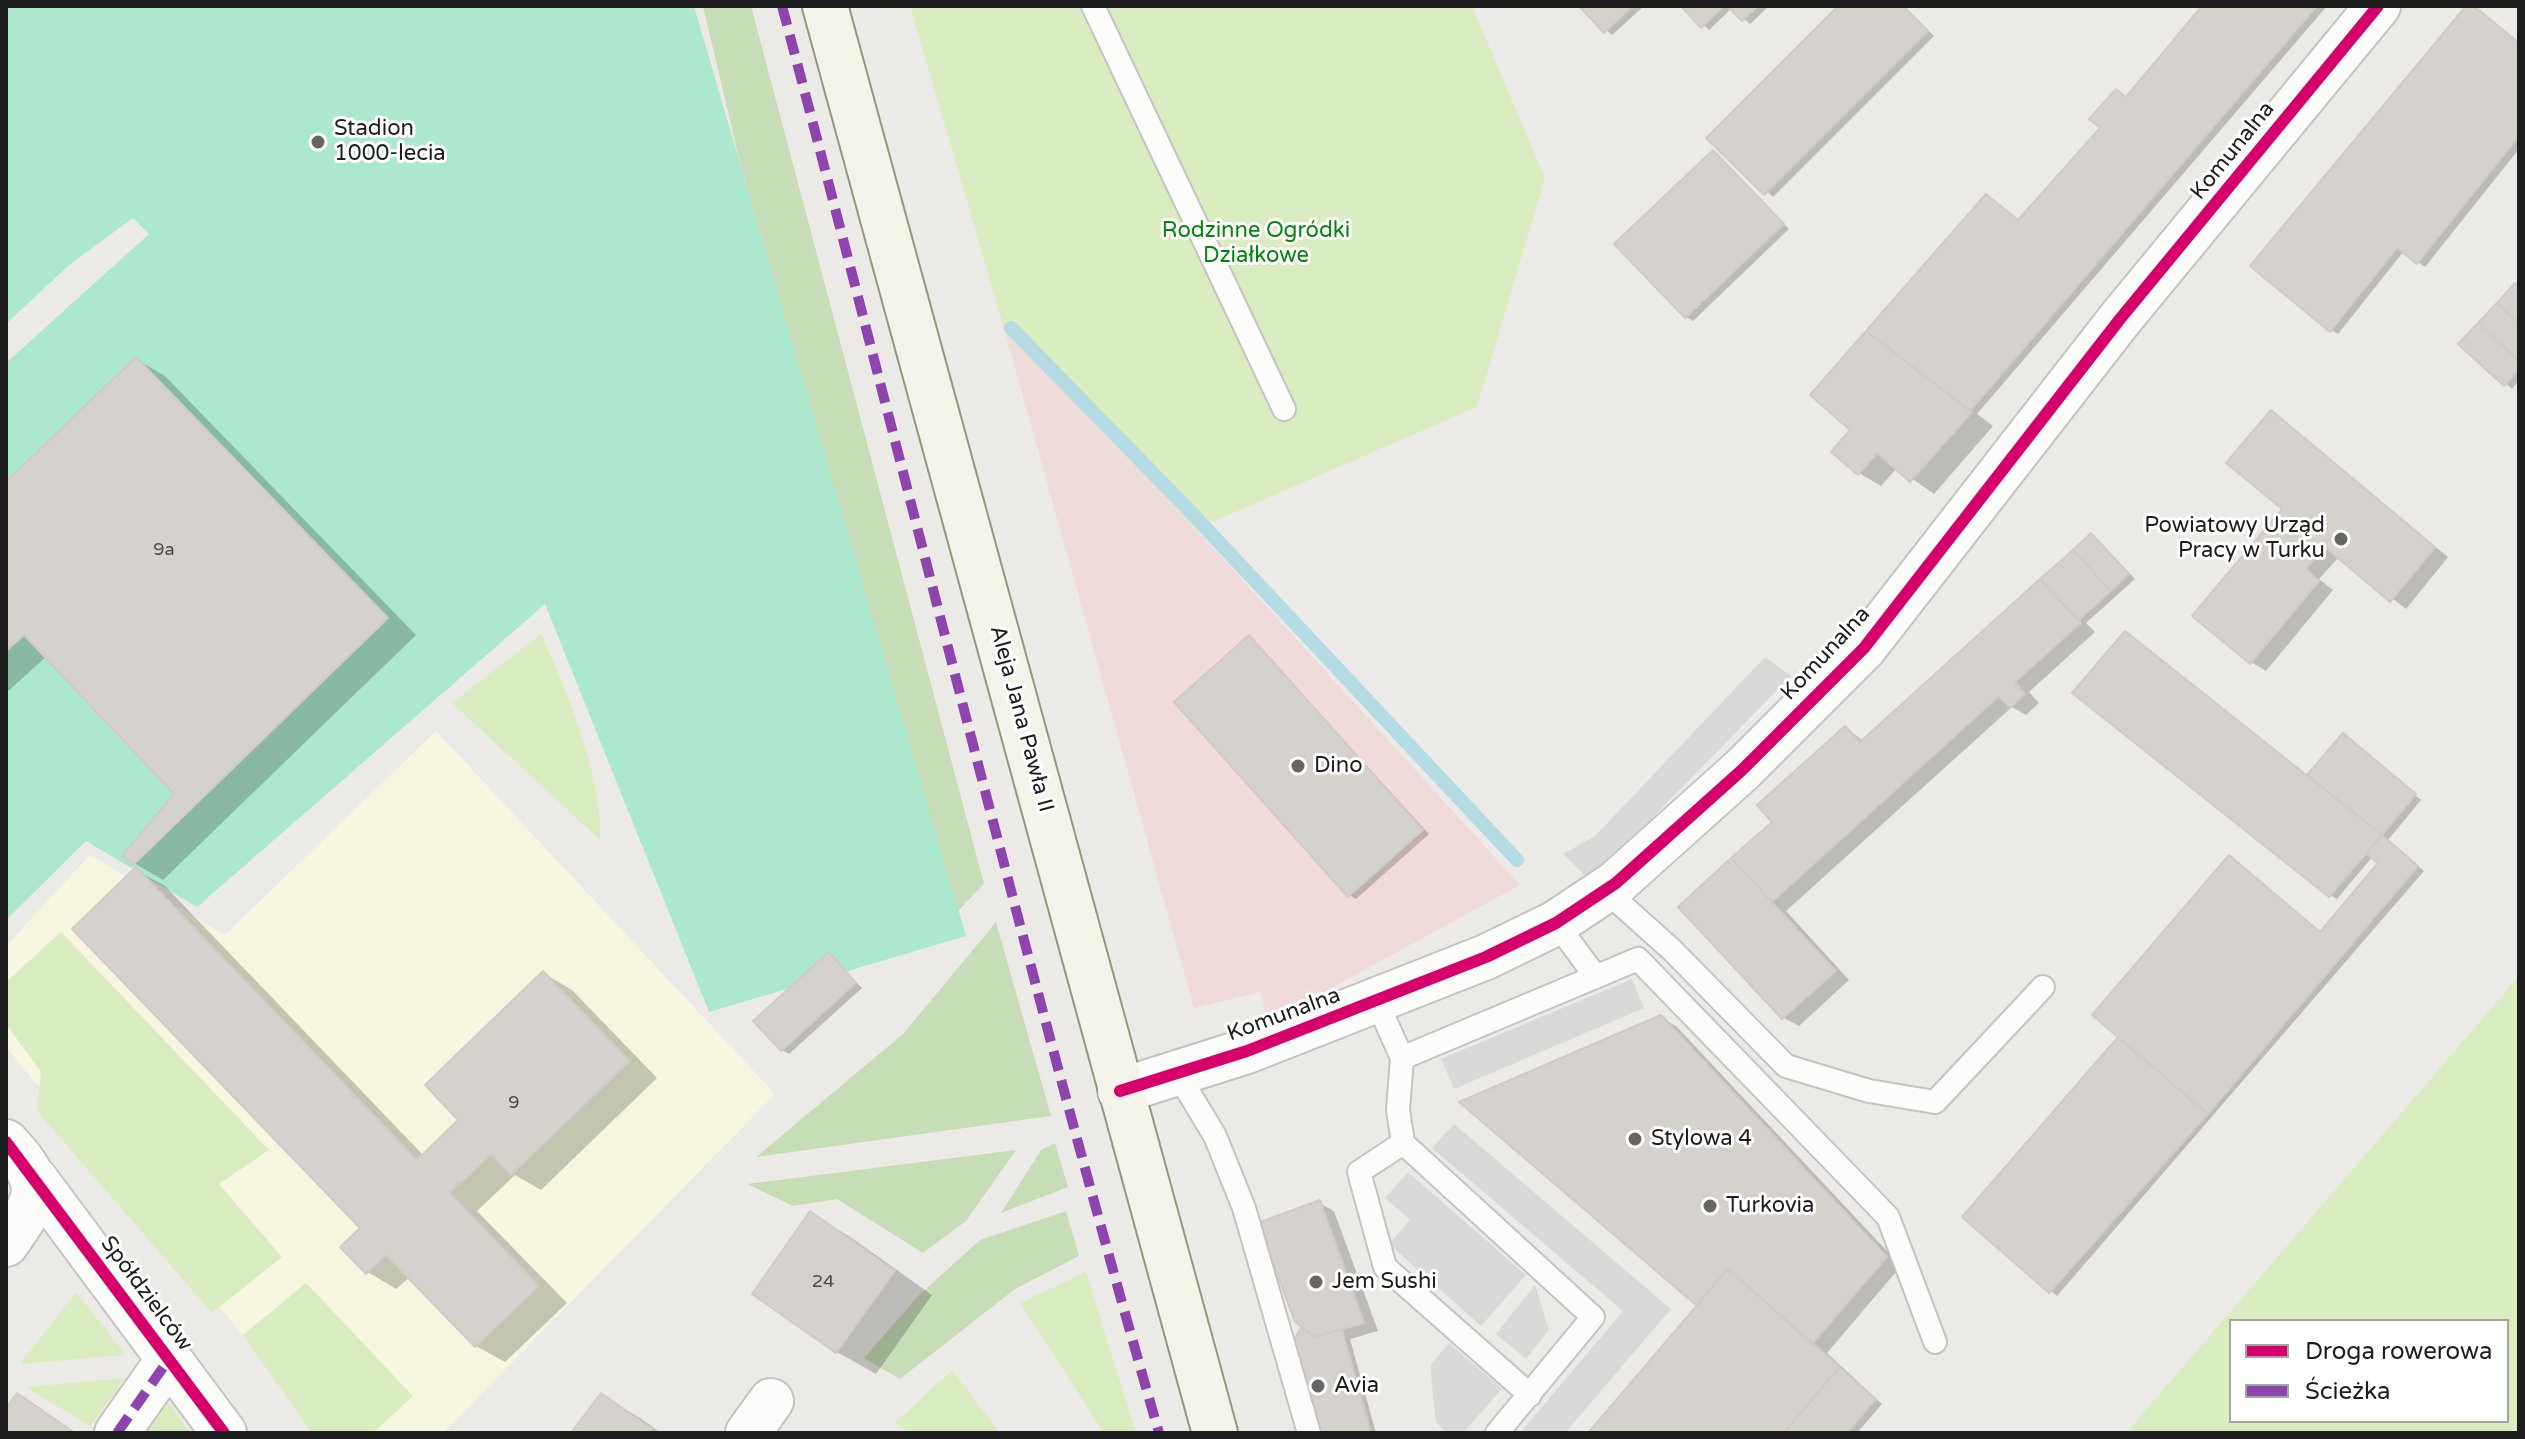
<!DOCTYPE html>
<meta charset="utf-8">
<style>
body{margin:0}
#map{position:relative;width:2525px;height:1439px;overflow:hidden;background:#eceae6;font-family:"Varela Round",sans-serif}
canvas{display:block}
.frame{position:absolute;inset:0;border:8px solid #1d1d1d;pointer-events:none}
.legend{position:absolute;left:2229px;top:1319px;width:280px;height:104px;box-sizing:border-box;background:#fff;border:2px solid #a5a5a5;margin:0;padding:10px 14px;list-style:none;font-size:24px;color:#1d1d1d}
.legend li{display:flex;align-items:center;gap:16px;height:40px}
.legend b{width:40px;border:2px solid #a5a5a5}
</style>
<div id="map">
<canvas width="2525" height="1439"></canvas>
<div class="frame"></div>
<ul class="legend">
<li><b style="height:10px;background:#d6006c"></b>Droga rowerowa</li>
<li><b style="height:10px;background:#8e44ad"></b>Ścieżka</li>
</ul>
</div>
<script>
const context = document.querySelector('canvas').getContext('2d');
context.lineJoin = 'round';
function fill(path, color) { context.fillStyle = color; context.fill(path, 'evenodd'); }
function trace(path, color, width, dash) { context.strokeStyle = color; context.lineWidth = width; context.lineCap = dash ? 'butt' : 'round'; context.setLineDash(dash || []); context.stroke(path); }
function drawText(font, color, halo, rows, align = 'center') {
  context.font = font + ' "Varela Round",sans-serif'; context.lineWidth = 6; context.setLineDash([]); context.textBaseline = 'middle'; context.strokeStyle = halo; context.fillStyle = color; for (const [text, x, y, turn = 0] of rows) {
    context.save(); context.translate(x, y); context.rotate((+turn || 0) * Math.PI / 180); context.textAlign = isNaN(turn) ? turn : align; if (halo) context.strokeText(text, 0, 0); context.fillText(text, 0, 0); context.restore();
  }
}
fill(new Path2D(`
 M1001,318L1196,529L1520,885L1267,1023L1261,992L1194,1008Z`), '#efdcda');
fill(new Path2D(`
 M436,731L775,1094L443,1433H323L6,1047V946L90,855L225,935Z`), '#f6f5e0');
fill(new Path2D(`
 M910,6H1472L1545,178L1477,407L1196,529L1001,318Z
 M541,634C566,688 604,781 600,840L452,703Z
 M61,932L269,1150L219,1184L282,1257L212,1313L37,1111L41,1072L6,1024V982Z
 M2519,976V1433H2126ZM2507,1321V1421H2231V1321Z
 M1086,1272L1136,1433H1104L1020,1303Z
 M306,1283L413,1396L373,1433H312L243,1335Z
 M76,1292L126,1355L20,1364Z
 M952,1370L1000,1433H909L895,1423Z
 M126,1378L90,1426L25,1387Z
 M168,1402L191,1433H137L151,1407Z`), '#daedc1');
fill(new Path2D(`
 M703,6H751L984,884L957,912L740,163Z
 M996,922L1051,1116L756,1157L903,1034Z
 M1055,1143L1068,1187L1001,1213L1041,1150Z
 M1016,1150L966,1221L923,1253L837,1199L793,1206L747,1184Z
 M1066,1211L1079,1256L1015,1289L900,1379L864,1358L919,1295L980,1240Z`), '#c7ddb8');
fill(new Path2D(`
 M6,6H694L966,936L709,1012L545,604L197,907L86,841L6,920V363L149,234L133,218L69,265L6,324Z`), '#ace8cd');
fill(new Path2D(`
 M1765,657L1791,676L1614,857L1584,875L1563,854L1595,836Z
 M1632,979L1644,1008L1454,1089L1441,1059Z
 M1454,1124L1671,1309L1565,1433H1520L1623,1311L1432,1148Z
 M1408,1172L1526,1275L1481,1326L1389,1244L1410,1220L1385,1198Z
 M1535,1285L1549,1330L1526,1359L1496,1334Z
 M1449,1343L1502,1389L1463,1433H1447L1436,1422L1430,1366Z`), '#dad9d8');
fill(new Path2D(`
 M1582,6H1644L1612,35Z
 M1684,6H1769L1750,24L1732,8L1709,30Z
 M1841,6H1903L1934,36L1773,197L1709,138Z
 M2205,6H2327L1977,414L1993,426L1934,494L1897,468L1881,486L1859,473L2019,222Z
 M2469,6L2519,43V149L2425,267L2404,251L2338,334L2331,330Z
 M1713,152L1789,229L1693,321L1686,317Z
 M2519,282V380L2512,389L2461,344Z
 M136,359L165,376L416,635L163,880L134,863L177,794L47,656L6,693V485Z
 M2271,413L2448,557L2406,609L2339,557L2319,579L2333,590L2266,671L2251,662L2284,509Z
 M2092,535L2135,579L2086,623L2095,632L2029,692L2039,703L2026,715L2012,707L1786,911L1849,980L1799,1026L1784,1018L1681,907L1774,822L1845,728L1864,741Z
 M1249,637L1429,834L1356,899L1349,895Z
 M2343,735L2421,800L2388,840L2424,871L2057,1296L1965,1216L2120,1036L2230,857L2321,933L2381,862L2373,856L2337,899L2330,895L2308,777Z
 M136,870L165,886L424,1156L461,1120L543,973L572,990L657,1078L541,1190L515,1175L477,1211L567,1303L505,1362L476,1346L410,1277L396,1289L368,1272L363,1228Z
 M829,955L862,988L789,1054L782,1050Z
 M1661,1018L1676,1026L1901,1266L1827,1353L1882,1404L1857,1433H1590L1699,1305L1463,1103Z
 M1319,1203L1334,1211L1378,1331L1350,1339L1376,1433H1300Z
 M811,1214L849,1236L932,1295L876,1374L837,1352Z
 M601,1395L640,1418L661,1433H574Z`), '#0003');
trace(new Path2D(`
 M1011,328L1185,506L1517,860`), '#b5dbe3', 14);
const building = new Path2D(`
 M1579,6H1633L1604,33Z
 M1681,6H1724L1701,28Z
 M1727,6H1758L1742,21Z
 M1838,6H1903L1928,31L1764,195L1706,138Z
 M2202,6H2317L1970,411L1866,331L1986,194L2018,220L2100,128L2089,119L2116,89L2126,97Z
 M2466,6H2474L2519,43V136L2417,264L2397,248L2330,332L2250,266Z
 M1713,150L1784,224L1685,318L1614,244Z
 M2515,283L2519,287V323L2497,303Z
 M2497,303L2519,323V361L2478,323Z
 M2478,323L2519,361V369L2504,386L2458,344Z
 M1866,331L1972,412L1910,482L1877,453L1858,475L1831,452L1850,430L1810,395Z
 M136,357L388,618L133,865L123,855L174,794L24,635L6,651V482Z
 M2271,410L2435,547L2390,602L2325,547L2306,569L2319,581L2250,664L2192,616L2282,509L2226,463Z
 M2091,533L2129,574L2111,591L2073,550Z
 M2073,550L2111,591L2079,620L2040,579Z
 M2040,579L2081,623L2015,682L2025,694L2010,708L1999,696L1772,902L1731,858L1772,822L1757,805L1845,726L1860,742Z
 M2125,631L2382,835L2329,897L2072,693Z
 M1249,635L1423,830L1348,897L1174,702Z
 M2343,733L2416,794L2382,835L2307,775Z
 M2382,835L2418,866L2208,1114L2092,1015L2229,855L2320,932L2378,863L2366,853Z
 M1731,858L1836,971L1782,1019L1678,907Z
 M136,867L417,1160L458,1120L425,1085L543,971L630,1061L511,1175L491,1154L450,1193L539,1286L475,1347L386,1255L366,1274L340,1247L360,1228L72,929Z
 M829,952L856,983L781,1051L753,1021Z
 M1661,1015L1887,1257L1812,1344L1728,1269L1696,1305L1459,1102Z
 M2118,1037L2208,1114L2049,1293L1962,1217Z
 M1320,1200L1364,1323L1315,1337L1295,1322L1258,1223Z
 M810,1211L895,1271L836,1353L752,1294Z
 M1728,1269L1840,1367L1784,1433H1588Z
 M1301,1327L1315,1337L1342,1329L1371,1433H1298L1280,1367Z
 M1839,1367L1876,1399L1847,1433H1784Z
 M17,1393L75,1433H6V1408Z
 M601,1393L652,1429L649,1433H571Z`);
fill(building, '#d5d2ce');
trace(building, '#d0cbc7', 2);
const service = new Path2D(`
 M1093,6L1284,409
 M1605,890L1672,950L1786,1066L1869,1091L1935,1102L2043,987
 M1556,923L1596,977
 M1377,1002L1402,1058L1638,959L1888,1217L1935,1342
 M1402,1058L1398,1110L1403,1143
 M1177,1073L1215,1136L1244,1208L1309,1433
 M1497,1433L1593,1317L1403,1143L1359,1172L1385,1267L1530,1395`);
const minor = new Path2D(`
 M1120,1091L1247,1051L1486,957L1556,923L1616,883L1742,770L1864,648L2120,319L2378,6
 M35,1179L224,1433
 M117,1433L169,1359
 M748,1433L771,1401`);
const tertiary = new Path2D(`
 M6,1142C48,1186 38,1198 6,1244`);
const secondary = new Path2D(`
 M825,6C958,481 1083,958 1215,1433`);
trace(service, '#c4c4c2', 26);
trace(minor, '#c4c4c2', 48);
trace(tertiary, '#c4c4c2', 48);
trace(secondary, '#95967d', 48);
trace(service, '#fcfcfb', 22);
trace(minor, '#fcfcfb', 44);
trace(tertiary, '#fcfcfb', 44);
trace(secondary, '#f4f3e9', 44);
trace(new Path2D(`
 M782,6C908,481 1023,960 1159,1433
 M117,1433L169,1359`), '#8e44ad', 10, [20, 10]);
trace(new Path2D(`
 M1120,1091L1247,1051L1486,957L1556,923L1616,883L1742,770L1864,648L2120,319L2378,6
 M6,1142L224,1433`), '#d6006c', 12);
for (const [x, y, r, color] of [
 [318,142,8,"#656563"],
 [2341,539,8,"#656563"],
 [1298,766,8,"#656563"],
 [1635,1139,8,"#656563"],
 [1710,1206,8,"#656563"],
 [1316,1282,8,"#656563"],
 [1318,1386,8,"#656563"]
]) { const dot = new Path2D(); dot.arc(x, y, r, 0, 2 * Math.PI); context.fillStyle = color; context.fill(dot); trace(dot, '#fff', 3); }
drawText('18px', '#4b4a49', null, [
 ["9a",164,550],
 ["9",514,1103],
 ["24",823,1282]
]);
drawText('22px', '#1d1d1d', '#fff', [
 ["Stadion",334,129],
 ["1000-lecia",334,154],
 ["Powiatowy Urząd",2325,526,"right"],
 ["Pracy w Turku",2325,551,"right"],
 ["Dino",1314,766],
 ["Stylowa 4",1651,1139],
 ["Turkovia",1726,1206],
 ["Jem Sushi",1332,1282],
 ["Avia",1334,1386]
], 'left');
drawText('22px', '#1d1d1d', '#fff', [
 ["Komunalna",2233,151,-51],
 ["Komunalna",1826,654,-47],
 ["Aleja Jana Pawła II",1021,719,75],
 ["Komunalna",1284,1015,-20],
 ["Spółdzielców",146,1294,53]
]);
drawText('22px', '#018608', '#fff', [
 ["Rodzinne Ogródki",1256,231],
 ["Działkowe",1256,256]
]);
</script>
